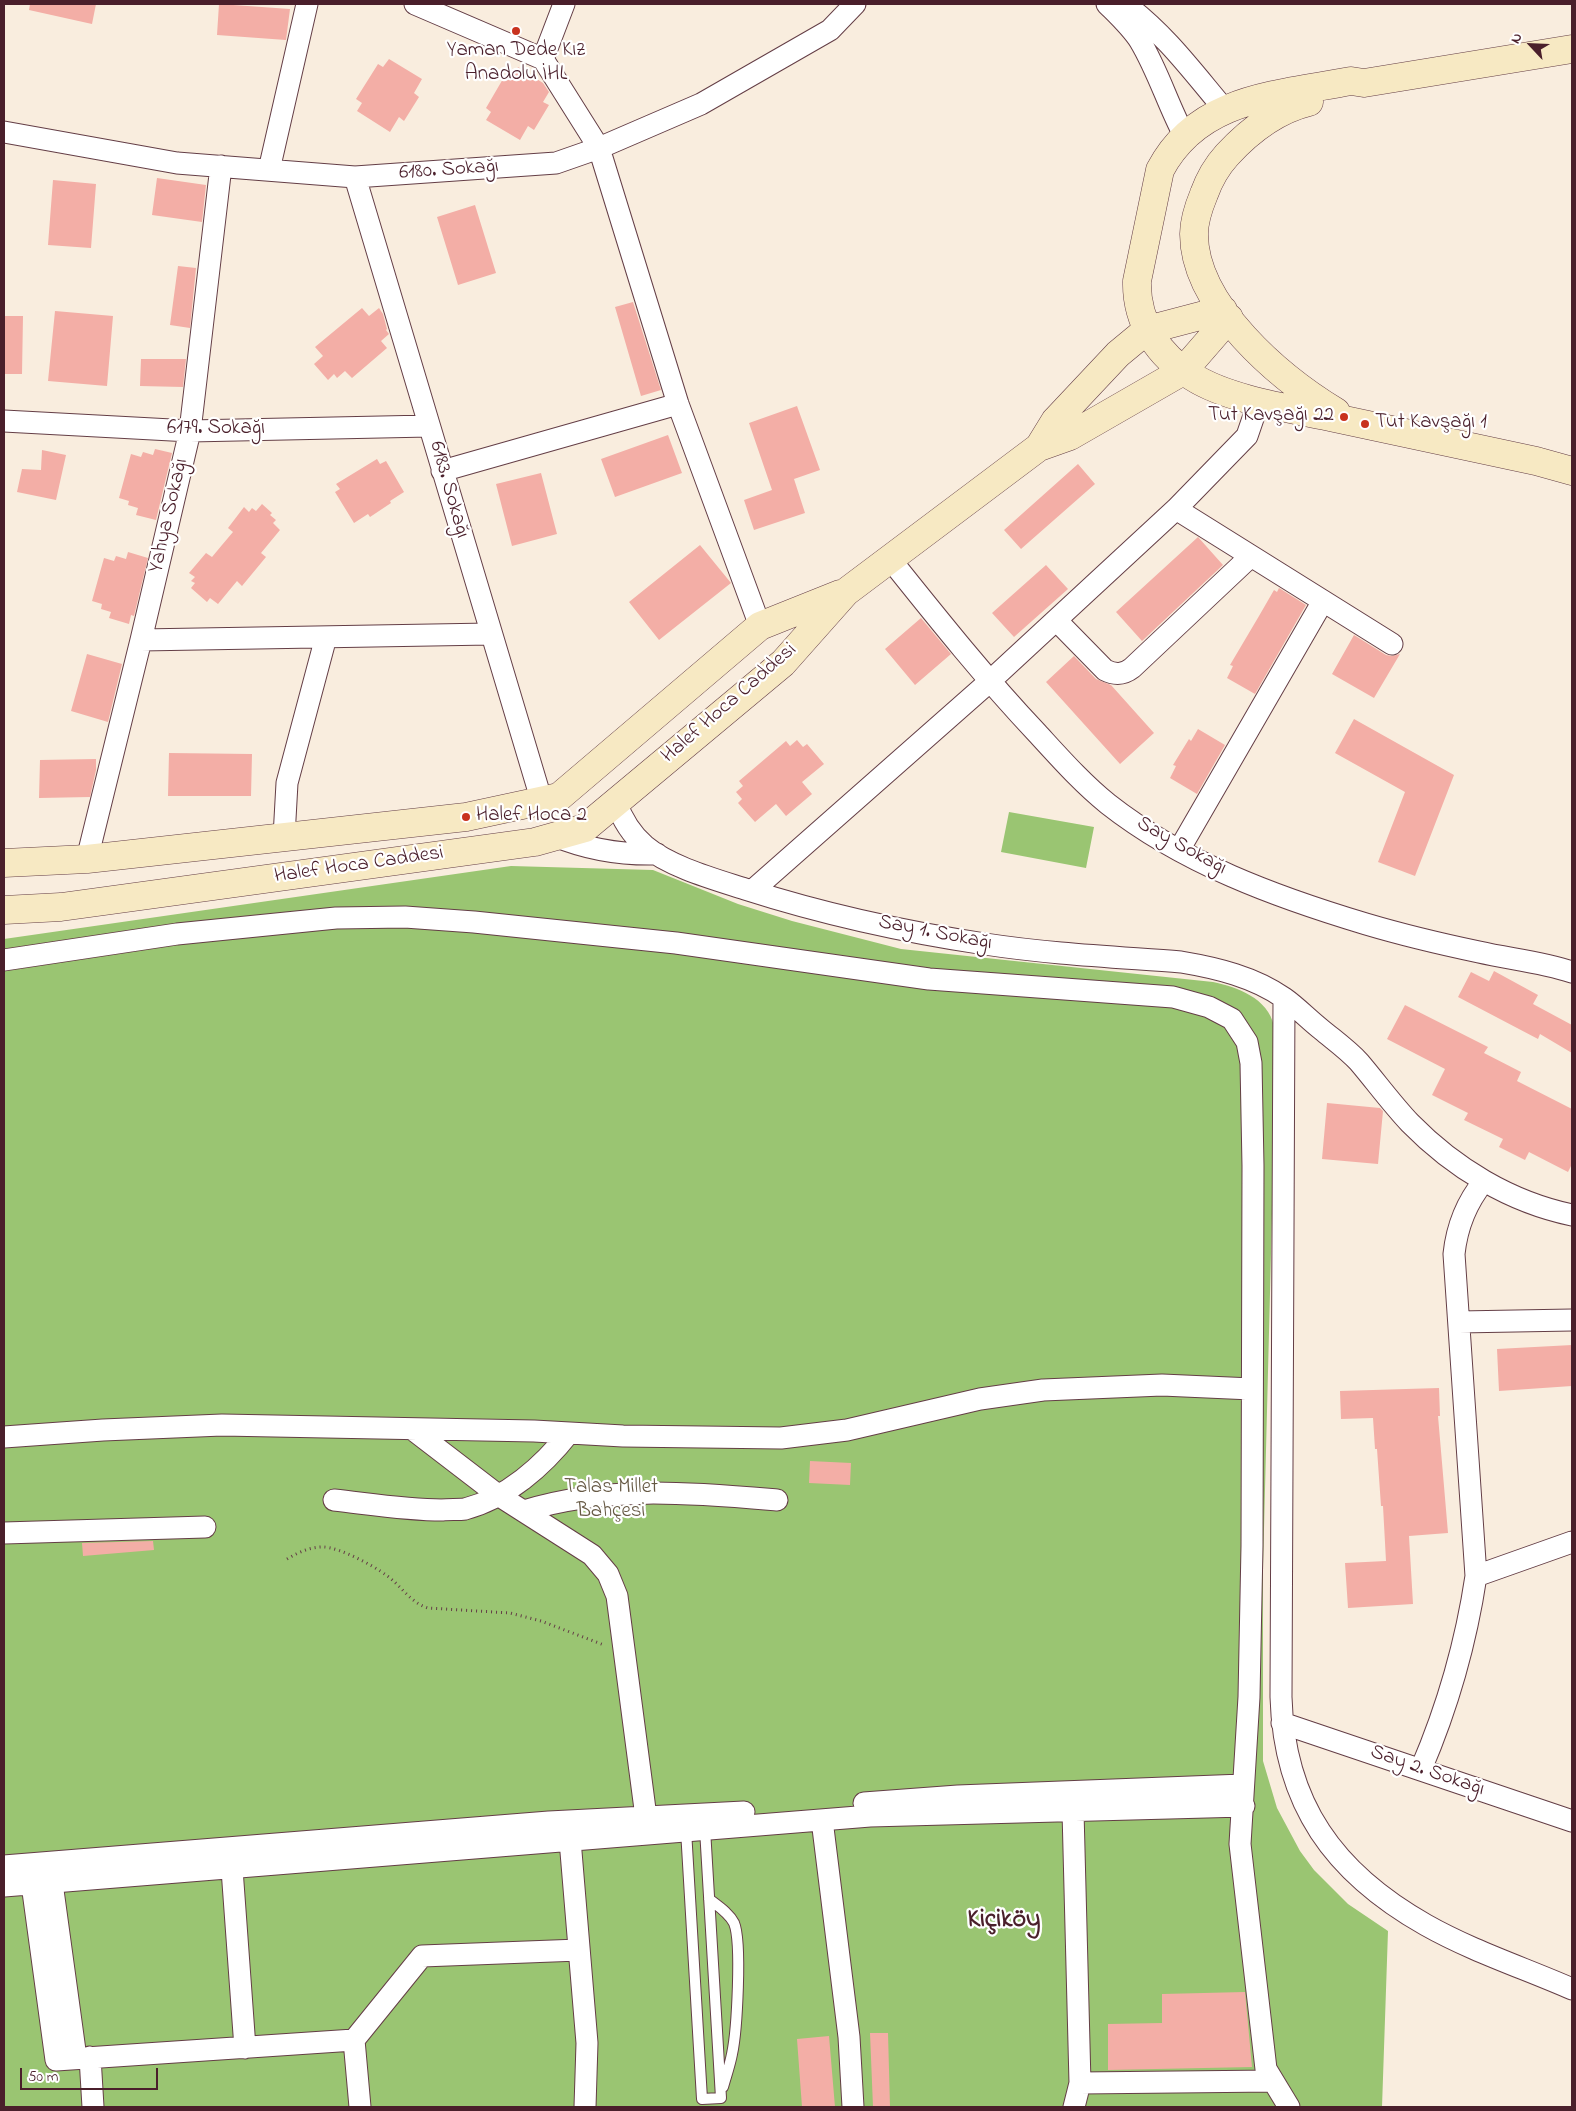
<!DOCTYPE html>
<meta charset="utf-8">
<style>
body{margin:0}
#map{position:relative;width:1576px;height:2111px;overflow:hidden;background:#f9edde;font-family:"Indie Flower",sans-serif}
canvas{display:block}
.frame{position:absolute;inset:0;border:5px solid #4a1f2b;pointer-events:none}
.north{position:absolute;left:1506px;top:20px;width:50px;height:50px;-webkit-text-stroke:4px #fff;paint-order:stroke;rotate:295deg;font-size:14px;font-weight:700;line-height:20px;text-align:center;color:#4a1f2b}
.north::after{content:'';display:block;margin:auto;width:18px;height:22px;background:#4a1f2b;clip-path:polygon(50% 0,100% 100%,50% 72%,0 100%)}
.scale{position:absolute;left:20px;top:2068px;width:138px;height:22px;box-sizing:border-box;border:2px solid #4a1f2b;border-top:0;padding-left:6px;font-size:15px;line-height:18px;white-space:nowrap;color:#4a1f2b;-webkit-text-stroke:4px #fff;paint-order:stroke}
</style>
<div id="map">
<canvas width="1576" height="2111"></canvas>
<div class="frame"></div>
<div class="north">N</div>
<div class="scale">50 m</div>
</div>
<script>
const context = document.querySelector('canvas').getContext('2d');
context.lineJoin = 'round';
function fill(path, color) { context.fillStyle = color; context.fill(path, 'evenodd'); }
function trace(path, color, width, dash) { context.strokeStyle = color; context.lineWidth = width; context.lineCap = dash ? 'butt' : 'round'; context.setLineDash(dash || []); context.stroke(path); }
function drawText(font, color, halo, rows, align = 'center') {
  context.font = font + ' "Indie Flower",sans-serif'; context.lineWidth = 4.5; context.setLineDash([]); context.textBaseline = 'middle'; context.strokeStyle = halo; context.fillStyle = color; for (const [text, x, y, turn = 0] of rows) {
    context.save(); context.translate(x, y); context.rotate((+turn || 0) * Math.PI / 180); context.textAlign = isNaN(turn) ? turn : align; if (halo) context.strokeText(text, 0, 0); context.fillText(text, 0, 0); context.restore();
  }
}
fill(new Path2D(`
 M1009,812L1094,827L1086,868L1001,852Z
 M511,866L653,870L738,904L792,921L901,949L1213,982C1237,987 1268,998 1274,1026C1276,1036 1275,1047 1276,1057L1263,1568V1761L1277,1808L1300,1851L1314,1870L1348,1904L1388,1931L1382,2107H4V939Z`), '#9ac572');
fill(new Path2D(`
 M30,4H96L92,24L29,10Z
 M219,4L290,9L286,40L217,35Z
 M389,59L422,79L414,93L419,97L404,121L399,117L390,132L357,111L362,103L356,99L378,64L383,67Z
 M518,67L543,83L549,92L543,102L549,105L534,130L528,126L520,140L486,120L491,112L486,108L507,72L513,76Z
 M157,178L206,185L202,222L152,215Z
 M53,180L96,184L91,248L48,245Z
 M475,205L496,273L458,285L437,217Z
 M178,266L196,268L190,328L170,325Z
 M633,302L661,390L641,396L615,307Z
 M362,308L369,316L379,308L383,314L387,329L386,330L389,334L381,341L387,348L352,378L345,371L337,378L334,374L328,380L314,364L323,356L315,347Z
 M55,311L113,316L107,386L48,381Z
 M4,316H23L22,374H4Z
 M141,359H186L183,387L140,386Z
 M797,406L820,470L794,479L805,513L754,530L744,500L772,490L749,423Z
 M668,435L682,473L615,497L601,459Z
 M155,449L172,453L156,520L136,515L138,508L128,505L129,501L119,498L131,454L141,457L143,452L153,455Z
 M42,450L66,455L56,500L17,492L22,469L41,470Z
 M377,459L380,464L386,461L404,492L390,501L391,503L370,517L368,514L354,523L335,492L340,489L336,484Z
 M1078,464L1095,484L1021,549L1004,530Z
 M541,473L557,534L512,546L496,484Z
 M262,504L272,513L270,515L276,520L273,523L280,530L261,553L266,557L242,586L237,581L218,604L210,598L207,602L191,588L195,583L191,581L195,577L189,573L206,553L212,557L222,545L233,532L228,528L244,507L249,512L252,508L256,511Z
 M1198,537L1223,565L1142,641L1116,612Z
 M700,545L731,583L659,640L629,602Z
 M128,552L148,558L134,616L131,615L129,624L109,618L111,612L101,609L102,604L92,601L104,558L114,561L116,556L126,559Z
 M1046,565L1068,589L1014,637L992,613Z
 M1279,588L1306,605L1255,694L1227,678L1233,666L1230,665L1259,616L1274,590L1277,592Z
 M921,618L951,654L915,685L885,649Z
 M1354,635L1386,655L1392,656L1400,654L1374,698L1332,674Z
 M87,654L122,664L108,722L71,711Z
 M1074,656L1096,679L1111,685L1154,733L1120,764L1046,682Z
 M1354,719L1454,775L1415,876L1378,862L1405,792L1335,753Z
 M1198,729L1225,745L1197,794L1170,778L1176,766L1173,765L1189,739L1191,741Z
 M797,740L803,747L807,744L824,764L802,782L812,794L786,816L776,804L755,822L738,803L742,799L736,792L743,786L739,781L786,741L790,746Z
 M169,753L252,754L251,796H168Z
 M96,759V770L90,797L39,798L40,760Z
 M1494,971L1538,995L1533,1004L1572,1025V1053L1540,1034L1538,1039L1458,997L1471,972L1489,981Z
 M1405,1005L1488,1047L1484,1053L1521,1072L1517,1081L1572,1109V1164L1568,1172L1529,1152L1525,1160L1499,1147L1503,1139L1464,1120L1468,1113L1432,1095L1445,1069L1387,1039Z
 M1327,1103L1380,1108L1383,1111L1378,1164L1322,1159Z
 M1572,1345V1386L1499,1391L1497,1349Z
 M1439,1388L1440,1416H1438L1448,1533L1409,1536L1413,1604L1348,1608L1345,1563L1386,1561L1383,1506H1381L1377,1449H1375L1373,1418L1341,1419L1340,1391Z
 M810,1461L851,1463L850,1485L809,1483Z
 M153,1541L154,1550L83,1556L82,1543Z
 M1245,1992L1252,2067L1108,2070V2024L1162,2023V1994Z
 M870,2033H888L890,2107H873Z
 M829,2036L835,2107H802L797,2039Z`), '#f3aea6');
const lane = new Path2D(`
 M705,1829L721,2098
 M686,1830L702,2099L721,2098
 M709,1899C718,1906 729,1913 734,1923C742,1942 737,2031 732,2054C730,2065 726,2076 723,2087`);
const street = new Path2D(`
 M415,4L543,59L599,148L678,404L760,626
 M1107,4C1119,16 1131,27 1140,41C1158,71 1168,105 1184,135
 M1125,4C1166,35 1192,71 1225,110
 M543,59L564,4
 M4,132L177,163L355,177L556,163L599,148L701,104L830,30L855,4
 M269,170L307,4
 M355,177L542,802
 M4,421L190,431L429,426
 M442,471L678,404
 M1176,509L1392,644
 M890,559C938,619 985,678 1037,733C1060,758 1082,783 1108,804C1183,863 1276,897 1366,924C1403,935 1441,944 1479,952C1510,959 1542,962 1572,972
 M1056,620L1105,670C1115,675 1123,675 1132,668L1251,556
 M141,640L490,634
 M616,802C622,819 631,834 645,846C670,867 714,879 745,889C823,914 905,932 985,944C1050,954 1116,957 1181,962C1217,968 1254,977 1284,998C1297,1007 1309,1020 1322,1030C1334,1040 1348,1050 1359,1062C1376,1082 1392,1104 1410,1123C1454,1168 1510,1202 1572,1215
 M555,836C589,850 621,855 657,854
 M284,837L287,783L326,637
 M1179,850L1323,601
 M87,859L141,640L190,431L221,166
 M752,891L989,682L1176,509L1247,436L1259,401
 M4,960L177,934L336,918L405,917L474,922L676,943L929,979L1173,997L1209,1007L1232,1019L1247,1042L1251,1063L1253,1166L1252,1546L1249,1697L1240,1844L1266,2069L1289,2107
 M1284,998L1281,1697C1284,1804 1334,1873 1426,1925C1472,1951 1524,1968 1572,1989
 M1459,1322L1572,1320
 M412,1429L498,1495L592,1555L608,1574L617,1596L646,1817
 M4,1437L103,1430L222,1425L534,1431L623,1436L781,1438L847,1430L980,1399L1043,1390L1162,1385L1252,1389
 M334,1500C370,1504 406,1510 442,1510C449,1509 458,1510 465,1509C507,1498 543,1466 569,1433
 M524,1511C606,1485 693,1493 777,1500
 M4,1533L205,1527
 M1476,1576L1572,1542
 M1282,1723L1572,1821
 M1421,1769C1448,1706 1466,1643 1476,1576L1454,1254C1457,1226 1466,1203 1484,1181
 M864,1803L958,1796L1243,1785
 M1073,1811L1080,2083L1273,2081
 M822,1820L849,2037L853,2107
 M570,1840L587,2043L585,2107
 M4,1866L549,1822L744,1812
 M232,1869L245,2048
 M52,1883L76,2058
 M32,1884L56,2060L354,2040L422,1956L579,1950
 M4,1886L870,1816L1244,1806
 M354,2040L360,2107
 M90,2057L93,2107
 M1074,2107L1080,2083`);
const secondary = new Path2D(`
 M1572,49L1364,83L1351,81C1278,95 1198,97 1160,170L1137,281C1136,323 1159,356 1193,377C1229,400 1294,409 1335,418C1402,432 1469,447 1536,461L1572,471
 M1309,102C1276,110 1250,130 1227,155C1217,166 1209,180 1204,194C1199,206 1194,220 1194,234C1194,306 1280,378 1336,412
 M1039,447L1055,421L1118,354L1147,330L1223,310
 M4,863L87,859L466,817L559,797L760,626L840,594
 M4,910L61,907L535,842L585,828L783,663L846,592L1039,447L1070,436L1183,371L1229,318`);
trace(lane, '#643e46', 12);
trace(street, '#643e46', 23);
trace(secondary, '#643e46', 29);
trace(new Path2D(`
 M287,1559C299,1552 310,1547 323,1547C339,1547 374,1566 386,1575C402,1586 409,1602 428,1608L510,1613L541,1621L604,1645`), '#643e46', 3, [1, 4]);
trace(lane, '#fff', 10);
trace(street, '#fff', 21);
trace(secondary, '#f7e9c3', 28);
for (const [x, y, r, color] of [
 [516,31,5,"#c8321e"],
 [1344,417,5,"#c8321e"],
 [1365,424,5,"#c8321e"],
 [466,817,5,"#c8321e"]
]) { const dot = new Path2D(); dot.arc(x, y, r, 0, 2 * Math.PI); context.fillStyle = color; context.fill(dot); trace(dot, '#fff', 2); }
drawText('21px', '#4a1f2b', '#fff', [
 ["Yaman Dede Kız",516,52,"center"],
 ["Anadolu İHL",516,76,"center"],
 ["Tut Kavşağı 22",1334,417,"right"],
 ["Tut Kavşağı 1",1375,424],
 ["Halef Hoca 2",476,817]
], 'left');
drawText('21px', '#4a1f2b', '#fff', [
 ["6180. Sokağı",449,171,-4],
 ["6179. Sokağı",216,430],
 ["6183. Sokağı",448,490,74],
 ["Yahya Sokağı",170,516,-77],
 ["Halef Hoca Caddesi",730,704,-41],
 ["Say Sokağı",1181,847,29],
 ["Halef Hoca Caddesi",359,866,-8],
 ["Say 1. Sokağı",935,934,11],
 ["Say 2. Sokağı",1427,1772,19]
]);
drawText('21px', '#665944', '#fff', [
 ["Talas Millet",611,1489],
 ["Bahçesi",611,1513]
]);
drawText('bold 26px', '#4a1f2b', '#fff', [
 ["Kiçiköy",1004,1922]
]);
</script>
